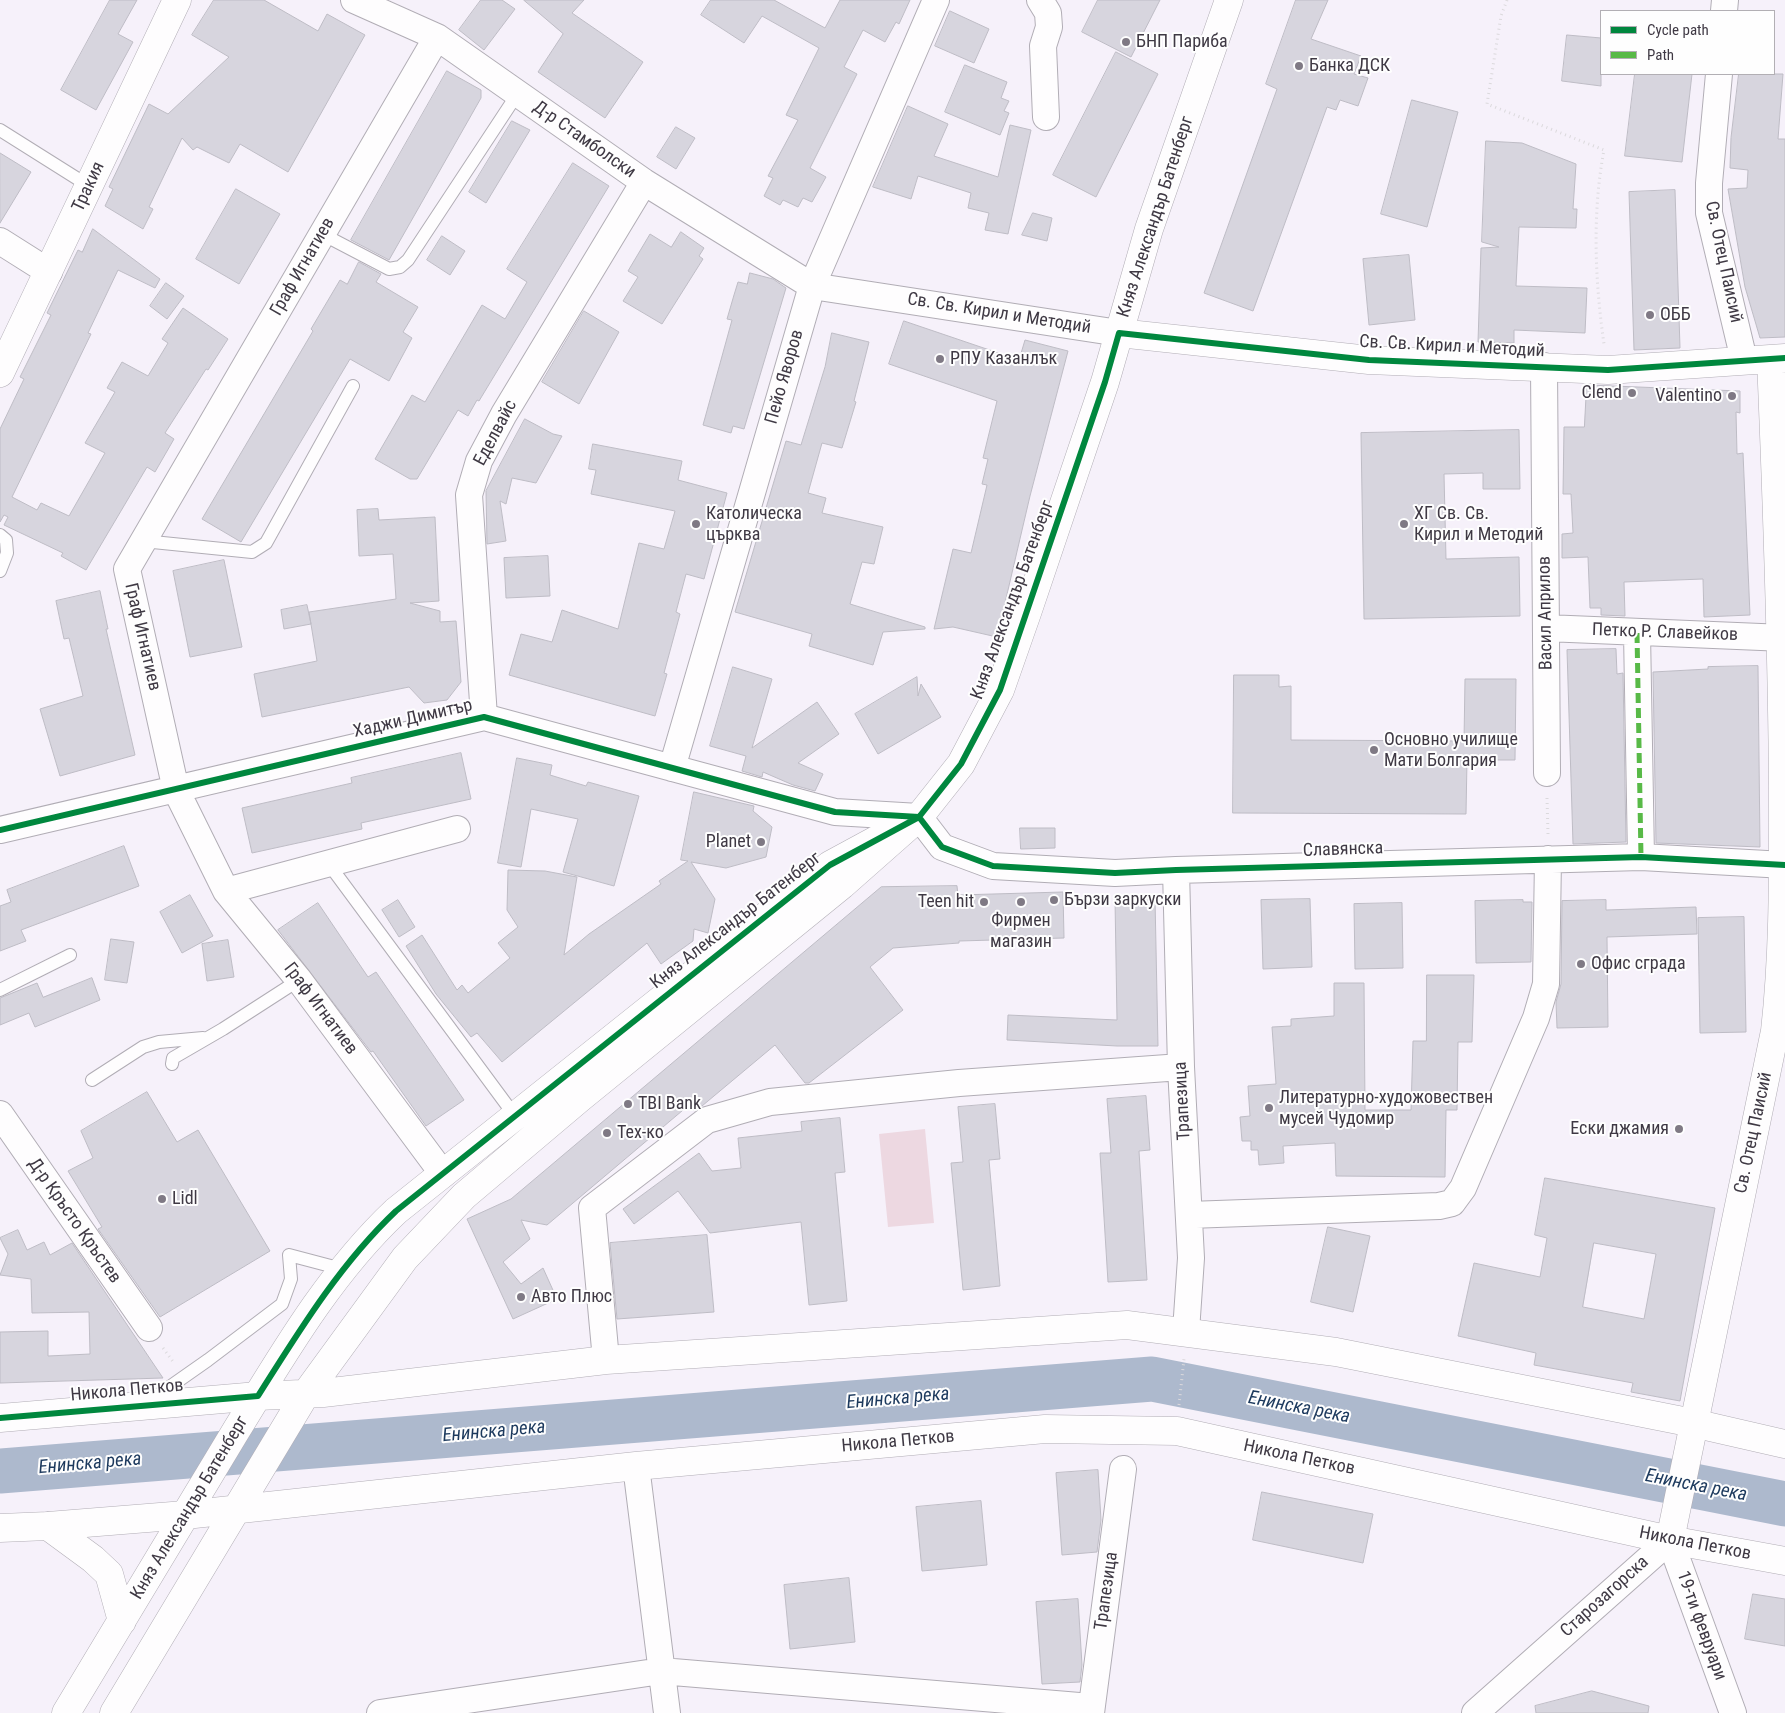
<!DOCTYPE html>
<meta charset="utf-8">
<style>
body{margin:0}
#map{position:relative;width:1785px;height:1713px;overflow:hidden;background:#f6f1fa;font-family:"Roboto Condensed",sans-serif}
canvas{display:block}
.legend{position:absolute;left:1600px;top:10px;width:175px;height:65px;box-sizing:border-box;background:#fefefe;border:1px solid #b2afb4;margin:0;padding:6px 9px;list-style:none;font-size:15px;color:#3f3944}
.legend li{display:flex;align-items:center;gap:10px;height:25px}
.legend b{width:25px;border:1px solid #b2afb4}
</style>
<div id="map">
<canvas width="1785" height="1713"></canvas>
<ul class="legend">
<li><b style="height:6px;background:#00873e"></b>Cycle path</li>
<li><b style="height:6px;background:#58b947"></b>Path</li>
</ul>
</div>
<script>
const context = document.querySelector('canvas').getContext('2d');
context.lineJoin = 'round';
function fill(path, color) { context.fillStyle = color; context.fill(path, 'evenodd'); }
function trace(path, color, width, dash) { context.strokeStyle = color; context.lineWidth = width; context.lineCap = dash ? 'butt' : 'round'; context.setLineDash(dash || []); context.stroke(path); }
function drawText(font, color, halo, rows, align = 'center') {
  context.font = font + ' "Roboto Condensed",sans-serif'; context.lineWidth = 4; context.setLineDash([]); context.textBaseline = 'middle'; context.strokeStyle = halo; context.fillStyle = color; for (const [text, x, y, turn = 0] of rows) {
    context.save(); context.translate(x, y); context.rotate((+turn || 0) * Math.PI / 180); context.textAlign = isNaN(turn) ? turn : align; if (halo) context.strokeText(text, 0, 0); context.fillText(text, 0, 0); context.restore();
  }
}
fill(new Path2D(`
 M925,1129L934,1223L888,1227L879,1134Z`), '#edd8e1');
trace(new Path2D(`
 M0,1471L1152,1379L1785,1504`), '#adb9cd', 45);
const building = new Path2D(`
 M110,0H137L118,34L133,42L96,110L61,90Z
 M214,0H264L318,31L327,14L365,35L288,172L240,144L229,163L197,147L193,150L182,138L149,207L153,209L143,229L105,206L113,189L109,187L149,104L168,114L229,57L192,35Z
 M481,0H502L515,9L484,50L459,30Z
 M524,0H584L572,13L643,62L605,118L538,72L563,34Z
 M711,0H774L825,28L840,0H910L899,24L896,22L885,42L863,30L844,67L857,74L810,168L826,177L812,202L803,198L798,207L783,200L780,205L764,196L773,178L768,176L798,120L786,115L819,48L762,16L744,43L701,15Z
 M1098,0H1160L1131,57L1082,32Z
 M1296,0H1328L1311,39L1361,56L1354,74L1368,78L1358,106L1340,100L1336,110L1327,107L1253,311L1204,293L1277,89L1266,84Z
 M950,11L989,29L974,63L935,46Z
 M1567,35L1601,38V86L1562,81Z
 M1116,52L1158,74L1096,197L1053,175Z
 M965,65L1007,82L1001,98L1009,101L1004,111L1009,113L1000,135L945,112Z
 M447,71L481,90V98L389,260L351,240Z
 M1635,74H1692L1682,162L1625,156Z
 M1739,74H1783L1778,139H1785V337L1760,338L1745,287L1728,189L1747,188L1748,170L1730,168L1731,138Z
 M1412,100L1458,112L1427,227L1381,214Z
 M908,106L948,124L934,156L998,177L1010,125L1031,130L1008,234L985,230L989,213L968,208L971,193L918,176L911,199L873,187Z
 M512,121L530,130L486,203L469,192Z
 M676,127L695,138L676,169L657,157Z
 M1486,141L1522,143L1576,164L1573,209H1577L1576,228L1519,227L1516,286L1587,288L1585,333L1514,330V343L1478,342L1481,248L1499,247L1482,242Z
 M0,153L31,172L0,223Z
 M573,163L609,186L479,401L477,400L468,416L458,410L417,479H410L375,459L412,395L425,402L482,305L505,319L527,282L507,269Z
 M236,189L280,214L239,284L196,259Z
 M1675,190L1680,348L1634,350L1629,192Z
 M1033,213L1052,218L1047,241L1022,235Z
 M93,229L160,279L155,288L118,270L88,333L91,334L12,497L37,510L41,503L69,516L105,453L85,443L115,392L107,388L122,362L148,376L168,343L162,339L183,308L228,339L208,370L206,369L165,433L174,439L155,472L147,467L86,570L61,556L63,553L4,525L8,517L4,515L0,522V429L24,379L20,377L51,315L47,313L78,250L82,252Z
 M681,232L704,248L699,256L703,259L662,324L623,301L638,277L628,271L650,234L671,247Z
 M442,236L465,251L450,275L427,260Z
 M1409,255L1415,320L1369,325L1363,259Z
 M359,262L381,274L376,282L418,307L403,332L412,338L389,381L350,359L241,542L202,519L313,331L311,329L340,280L347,284Z
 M750,273L773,279L786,288L744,429L733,426L731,433L703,425L732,320L727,319L734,295L738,282L747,284Z
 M166,283L184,296L167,319L150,306Z
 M584,311L619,332L579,404L542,382Z
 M904,321L1019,360L1025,340L1068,351L1030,496L997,637L953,627L934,629L953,549L971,553L987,485L982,484L988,459L983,458L997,401L889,364Z
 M832,333L869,342L854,401L856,402L842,448L822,443L808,493L826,498L822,513L883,527L874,564L862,562L850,604L925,627V629L883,632L873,665L809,646L812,634L735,612L786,441L801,445L825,367Z
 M1587,385L1740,391V413L1736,412L1737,454L1743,453L1750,615L1704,617L1703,579L1624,582L1625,616L1601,615V608H1590L1588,557L1562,558V534L1573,533L1571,494H1563L1564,427H1584Z
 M525,419L553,434L562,436L536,483L512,478L506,504L500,501L506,541L487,544L486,491Z
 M1519,430L1520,489H1483V473L1444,474L1446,559L1519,557L1520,616L1364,619L1361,433Z
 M593,444L682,461L678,480L727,493L704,579L686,574L676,612L680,614L664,673L667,674L655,716L509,675L521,634L552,642L562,610L618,629L639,543L664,549L675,511L591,494L596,470L589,469Z
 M378,509L379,520L435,517L439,601L410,603L440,611V622L456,621L461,682L447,700L424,703L409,687L262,717L254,674L317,661L309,612L396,599L393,554L359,556L357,510Z
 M548,556L550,596L506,598L504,558Z
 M224,560L242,647L190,657L173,571Z
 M100,591L108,629H106L135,755L60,776L40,709L83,696L69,638L64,639L56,601Z
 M307,605L311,624L284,629L281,610Z
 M1616,649L1617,674L1623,673L1626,842L1573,844L1567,650Z
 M1758,666L1760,847L1656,843L1653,672L1708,669V667Z
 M733,667L772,679L752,748L817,702L839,734L798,763L823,774L815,791L793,785L763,772L762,777L742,771L746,756L710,746Z
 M1234,675H1279V687L1291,686V740L1464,741L1465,679H1516L1515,760H1467L1466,814L1233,813Z
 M917,677L918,696L921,684L941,717L878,754L855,714Z
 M461,753L471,799L361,823L362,829L252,853L242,808L352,783L351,778Z
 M517,758L552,765L550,775L586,786L588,782L639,796L614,886L563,872L578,819L531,809L521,867L498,863Z
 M694,792L754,806L753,811L772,827L766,857L726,868L691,862L715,899L708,933L694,929L693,941L661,964L647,943L502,1062L477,1033L471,1037L436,994L406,946L422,935L457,990L462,985L468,993L510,958L498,943L518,927L507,910L508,870L545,871L577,877L564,955L589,934L661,884L659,881L688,861L681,860Z
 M1020,828H1055V848L1021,849Z
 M124,846L139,886L21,930L26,941L0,951V906L11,902L7,890Z
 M957,886L958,895L1063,892L1064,938L959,941V943L893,948L870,967L903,1010L809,1083H805L775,1045L702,1106L694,1111L689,1105L547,1225L521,1220L530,1239L503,1262L521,1284L543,1268L557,1299L513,1319L467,1219L511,1199L881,887Z
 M190,895L213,936L182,953L160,912Z
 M1155,898L1158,1046H1117L1007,1040L1008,1015L1117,1020L1115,899Z
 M1310,899L1312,967L1263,969L1261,900Z
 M398,900L415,927L399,937L382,910Z
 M1523,900V902H1532L1531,962L1476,963L1475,901Z
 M1606,900V910L1696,907L1697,934L1607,937L1608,1027L1557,1028L1556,1002L1561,984L1562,901Z
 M318,903L368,977L376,972L464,1100L426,1126L373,1051L371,1052L278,930Z
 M1402,903L1403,968L1355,969L1354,904Z
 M1744,917L1746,1032L1700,1033L1698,918Z
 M111,939L134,942L127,983L105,980Z
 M228,940L234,977L207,981L202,944Z
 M1427,975H1474L1472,1042H1458L1457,1110H1446L1445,1177L1336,1176L1335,1143L1283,1146L1284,1163L1259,1165L1258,1150H1251V1141H1242L1240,1117L1250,1116L1248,1086L1276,1084L1272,1027L1291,1026V1019L1334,1016V983H1364L1365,1110H1411L1413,1041H1426Z
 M92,978L100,1000L35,1027L29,1013L0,1025V998L37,983L43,997Z
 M147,1092L177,1142L198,1130L270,1251L160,1317L98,1229L102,1227L68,1171L93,1158L81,1131Z
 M1146,1096L1150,1150L1139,1151L1147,1280L1108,1282L1100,1153H1111L1107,1099Z
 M995,1104L1000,1159L989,1160L1000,1286L963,1290L951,1163L963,1162L958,1107Z
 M840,1118L845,1172L835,1173L847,1301L809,1305L801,1222L710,1233L678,1191L634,1224L623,1209L699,1153L712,1171L741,1168L738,1138L802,1131L801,1122Z
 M1545,1178L1715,1208L1680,1401L1631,1392L1633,1383L1534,1365L1536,1353L1458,1336L1474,1263L1540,1277L1547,1238L1535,1235ZM1594,1243L1656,1254L1644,1319L1583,1307Z
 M1328,1227L1370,1236L1353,1312L1311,1302Z
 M18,1230L27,1250L44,1242L50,1255L72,1243L163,1378L0,1383V1332L48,1331V1356L90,1354L89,1312L32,1313L31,1279L0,1275L8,1254L0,1238Z
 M707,1235L714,1312L617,1319L610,1243Z
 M1098,1470L1101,1520L1097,1552L1062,1555L1056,1473Z
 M1262,1492L1373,1514L1363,1563L1253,1540Z
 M981,1501L987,1565L922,1571L916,1507Z
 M849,1578L855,1642L790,1649L784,1585Z
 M1753,1594L1785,1599V1646L1745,1639Z
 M1078,1599L1082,1665L1080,1682L1042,1684L1036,1602Z
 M1592,1691L1649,1706L1648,1713H1536L1535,1706Z`);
fill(building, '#d7d5de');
trace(building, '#bebcc5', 1);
const lane = new Path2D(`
 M0,130L89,186
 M322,234L389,269L400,267L408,260L518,93
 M0,535L6,540L7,553L0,571
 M143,541L252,552L266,543L353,386
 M328,863L515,1116
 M0,990L70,955
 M172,1064L173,1058L223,1029L299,980
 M92,1080L143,1047L159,1042L203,1038
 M151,1400L208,1360L282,1304L291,1279L289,1255L342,1269`);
const street = new Path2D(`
 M354,0L437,37L644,182L812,286L1119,333
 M1040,0L1048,13L1049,27L1043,46L1046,117
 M1724,11L1725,0
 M437,37L127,569L176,790L226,891L299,980L443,1174
 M1719,74L1709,183V213L1744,360
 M0,241L49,272
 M1544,366L1547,773
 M1546,628L1785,638
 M1637,633L1641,857
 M484,717L469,495L479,461L504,414L644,182
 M672,768L812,286L936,0
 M0,830L484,717L835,812L919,817L942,847L993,866L1115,873L1176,870L1641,857L1785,865
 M1176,870L1181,1067L1191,1258L1186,1331
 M226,891L457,829
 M0,1114L149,1328
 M1189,1215L1439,1206L1452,1203L1463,1188L1536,1018L1546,984L1548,859
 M606,1360L592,1208L707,1120L770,1102L959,1083L1181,1067
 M636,1466L667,1713
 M380,1713L661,1671L1091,1707
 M1091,1713L1123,1469
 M1475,1713L1670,1540L1733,1713`);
const secondary = new Path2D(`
 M1119,333L1369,360L1608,370L1785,358
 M0,373L177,0
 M0,1418L258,1396
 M0,1528L48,1526L185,1515
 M1670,1540L1775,1031C1784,951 1783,870 1783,789C1782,646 1777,502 1771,359`);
const primary = new Path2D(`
 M258,1396L323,1393L606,1360L1127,1325L1336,1352L1693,1423L1785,1444
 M185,1515L636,1466L1045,1429L1177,1431L1670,1540L1785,1561
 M48,1526L93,1559L109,1574L122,1621
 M66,1713C122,1620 178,1527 234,1434C282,1356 329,1274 396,1211L830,865L878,839
 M114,1713L305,1395L405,1258L464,1196L580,1098L842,885L919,817L961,764L1000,690L1027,613L1105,382L1149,229L1229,0`);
trace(lane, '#b1adb5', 14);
trace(street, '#b1adb5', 28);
trace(secondary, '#b1adb5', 29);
trace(primary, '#b1adb5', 29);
trace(new Path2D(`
 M1507,0L1501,16L1487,104L1604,150C1592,213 1595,281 1604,344
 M1547,798L1548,834
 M163,1348L174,1363
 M1179,1405L1184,1359`), '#dbd9dc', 3, [1, 4]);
trace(lane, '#fefdfe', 12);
trace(street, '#fefdfe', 26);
trace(secondary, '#fefdfe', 28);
trace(primary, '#fefdfe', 28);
trace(new Path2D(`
 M1637,633L1641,857`), '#58b947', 5, [10, 5]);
trace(new Path2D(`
 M919,817L942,847L993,866L1115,873L1176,870L1641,857L1785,865
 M0,830L484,717L835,812L919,817
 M0,1418L258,1396C299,1331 340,1264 396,1211L830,865L919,817L961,764L1000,690L1105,382L1119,333L1369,360L1608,370L1785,358`), '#00873e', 6);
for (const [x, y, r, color] of [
 [1126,42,5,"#7f7984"],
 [1299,66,5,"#7f7984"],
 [1650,315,5,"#7f7984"],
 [940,359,5,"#7f7984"],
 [1632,393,5,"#7f7984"],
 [1732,396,5,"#7f7984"],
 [696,524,5,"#7f7984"],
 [1404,524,5,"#7f7984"],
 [1374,750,5,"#7f7984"],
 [761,842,5,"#7f7984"],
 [1054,900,5,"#7f7984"],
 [984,902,5,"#7f7984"],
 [1021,902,5,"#7f7984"],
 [1581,964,5,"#7f7984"],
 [628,1104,5,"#7f7984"],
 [1269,1108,5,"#7f7984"],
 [1679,1129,5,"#7f7984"],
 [607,1133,5,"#7f7984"],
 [162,1199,5,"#7f7984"],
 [521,1297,5,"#7f7984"]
]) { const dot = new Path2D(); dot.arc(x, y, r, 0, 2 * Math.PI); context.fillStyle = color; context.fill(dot); trace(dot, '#fefefe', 2); }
drawText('18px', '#3f3944', '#fefefe', [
 ["БНП Париба",1136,42],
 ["Банка ДСК",1309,66],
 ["ОББ",1660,315],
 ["РПУ Казанлък",950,359],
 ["Clend",1622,393,"right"],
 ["Valentino",1722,396,"right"],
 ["Католическа",706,514],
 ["църква",706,535],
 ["ХГ Св. Св.",1414,514],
 ["Кирил и Методий",1414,535],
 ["Основно училище",1384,740],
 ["Мати Болгария",1384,761],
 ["Planet",751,842,"right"],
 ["Бързи заркуски",1064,900],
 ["Teen hit",974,902,"right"],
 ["Фирмен",1021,921,"center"],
 ["магазин",1021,942,"center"],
 ["Офис сграда",1591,964],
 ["Литературно-художовествен",1279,1098],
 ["мусей Чудомир",1279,1119],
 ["TBI Bank",638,1104],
 ["Ески джамия",1669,1129,"right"],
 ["Тех-ко",617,1133],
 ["Lidl",172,1199],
 ["Авто Плюс",531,1297]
], 'left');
drawText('18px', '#3f3944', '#fefefe', [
 ["Д-р Стамболски",584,140,35],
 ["Тракия",89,187,-65],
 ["Княз Александър Батенберг",1156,217,-72],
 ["Св. Отец Паисий",1723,262,78],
 ["Граф Игнатиев",303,267,-60],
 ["Св. Св. Кирил и Методий",999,314,9],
 ["Св. Св. Кирил и Методий",1452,347,3],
 ["Пейо Яворов",785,377,-74],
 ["Еделвайс",496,433,-62],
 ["Княз Александър Батенберг",1013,600,-70],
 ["Васил Априлов",1546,613,-91],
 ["Петко Р. Славейков",1665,633,2],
 ["Граф Игнатиев",142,637,77],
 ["Хаджи Димитър",413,719,-13],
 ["Славянска",1343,850,-2],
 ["Княз Александър Батенберг",736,921,-38],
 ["Граф Игнатиев",320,1009,53],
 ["Трапезица",1183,1101,-93],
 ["Св. Отец Паисий",1754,1133,-78],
 ["Д-р Кръсто Кръстев",74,1221,55],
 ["Никола Петков",127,1391,-5],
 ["Никола Петков",898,1442,-5],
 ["Никола Петков",1299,1458,12],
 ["Княз Александър Батенберг",190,1508,-59],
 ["Никола Петков",1695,1544,11],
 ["Трапезица",1107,1591,-82],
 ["Старозагорска",1605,1597,-42],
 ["19-ти февруари",1701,1626,70]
]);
drawText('italic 19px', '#1c395d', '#fefefe', [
 ["Енинска река",898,1399,-5],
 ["Енинска река",1299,1408,11],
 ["Енинска река",494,1432,-5],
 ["Енинска река",90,1464,-5],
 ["Енинска река",1696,1486,11]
]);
</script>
